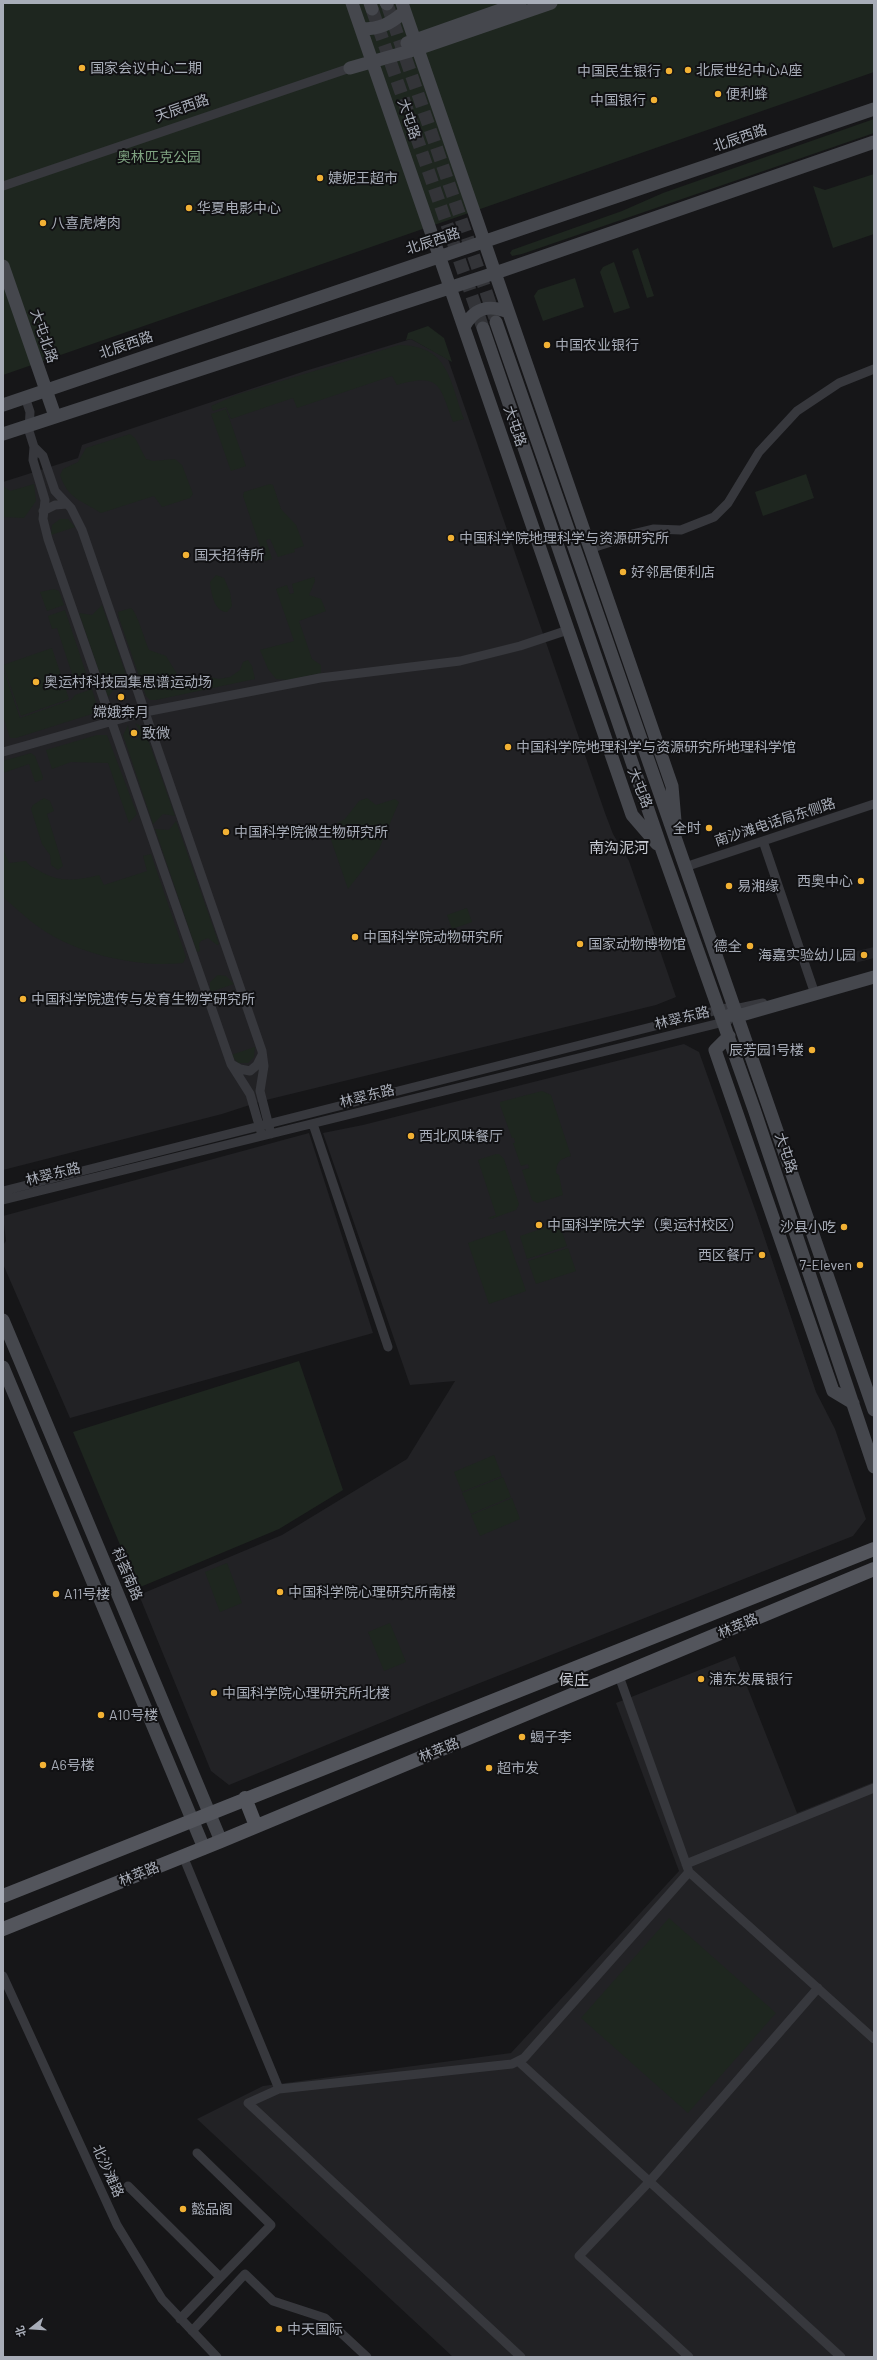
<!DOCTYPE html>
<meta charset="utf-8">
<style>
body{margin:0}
#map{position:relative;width:877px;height:2360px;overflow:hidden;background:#161618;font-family:Barlow,"Noto Sans SC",sans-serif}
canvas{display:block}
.frame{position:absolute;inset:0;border:4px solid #a8adb8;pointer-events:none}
.north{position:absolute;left:12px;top:2308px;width:40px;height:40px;-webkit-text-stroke:3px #111113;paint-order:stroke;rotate:253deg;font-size:11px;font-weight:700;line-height:16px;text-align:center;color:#a8adb8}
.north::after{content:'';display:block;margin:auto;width:14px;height:18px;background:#a8adb8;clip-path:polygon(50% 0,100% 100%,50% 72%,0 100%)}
</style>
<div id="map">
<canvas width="877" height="2360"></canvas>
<div class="frame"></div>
<div class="north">北</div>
</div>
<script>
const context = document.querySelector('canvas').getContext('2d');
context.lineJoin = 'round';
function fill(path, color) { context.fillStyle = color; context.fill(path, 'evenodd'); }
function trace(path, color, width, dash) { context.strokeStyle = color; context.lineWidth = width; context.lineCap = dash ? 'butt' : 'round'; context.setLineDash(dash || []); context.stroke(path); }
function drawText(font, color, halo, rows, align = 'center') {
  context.font = font + ' Barlow,"Noto Sans SC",sans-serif'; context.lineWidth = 4; context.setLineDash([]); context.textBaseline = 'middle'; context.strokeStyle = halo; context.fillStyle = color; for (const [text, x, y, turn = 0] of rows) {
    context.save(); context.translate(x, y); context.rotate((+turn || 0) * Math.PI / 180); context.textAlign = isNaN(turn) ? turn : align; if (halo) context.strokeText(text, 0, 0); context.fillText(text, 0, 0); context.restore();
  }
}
fill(new Path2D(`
 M411,339L448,359L605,813L613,834L629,861L676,997L656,1005L262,1101L222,1114L3,1170V482L78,458L82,445L305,371Z
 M874,947V958L855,963L853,952Z
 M684,1044L699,1052L756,1212L816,1392L835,1429L866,1519L853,1536L429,1703L229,1785L211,1771L139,1595L282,1535L407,1459L455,1381L410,1385L323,1133L363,1125Z
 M309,1133L373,1333L70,1418L3,1264V1245L6,1241L3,1216Z
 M735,1656L797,1813L874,1782V2357H453L197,2119L263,2086L511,2053L679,1871L616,1703Z`), '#222225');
fill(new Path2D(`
 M3,3H874V72L3,375Z
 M874,119V133L522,254L512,256L510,253L512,250L622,211L663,193Z
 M874,174V234L833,248L813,186L825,190Z
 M638,248L654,296L647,298L632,251Z
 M614,262L630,308L614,313L600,272L603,267Z
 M575,278L584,307L543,321L534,296L538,290Z
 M428,326L444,338L452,362L411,339L406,340L408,333Z
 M399,345C449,346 449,379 464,419L453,422C439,384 440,373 397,385L392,376L297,408L293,398L231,419L226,407L213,411L211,406L236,395Z
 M226,409L246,466L231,471L211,414Z
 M130,434L135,438L146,459L153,461L175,459L182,465L193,494L190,498L162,507L154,496L101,513C81,500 68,499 60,475L63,469L78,462L86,448Z
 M806,474L814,498L763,516L755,492Z
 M34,484L36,501L24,518L3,517V486L10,491Z
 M270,484L273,485L281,509L296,525L304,546L294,549L295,552L278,557L270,539L266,540L272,559L265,561L243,496L244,492Z
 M60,519H68L75,527L51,535L52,525Z
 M216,575L224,578L230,592L232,606L227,612C214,612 211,592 210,582Z
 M314,577L315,581L309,595L321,599L326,611L299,621L312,659L321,665V673L288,680L276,679L268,669L260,650L294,641L276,589L287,585L290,594L294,593L292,584Z
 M54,589L59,591L64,605L47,611L40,592Z
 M102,605L131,689L122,686H117L108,697L79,613L92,615Z
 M131,608C137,612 145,641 149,650L166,656L180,679L189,683L205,676L219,679L230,677L240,670L243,662L248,660L252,666L255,679L156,700H150L146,696L119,618L118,612Z
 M65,610L89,682L76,686L57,628L52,629L48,616Z
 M52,648L69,699L21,716L3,665Z
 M3,668L20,718L71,700L75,695L92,689L98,709L95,713L16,738H10L3,716Z
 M135,723L144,728L175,816L163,814L153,824L123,735L128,725L130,737L135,740L139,738L140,732Z
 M97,735H107L137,814L129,823L108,763L71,762L52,769L46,750Z
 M31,753L35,756L43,777L42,780L35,782L29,764L3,773V761Z
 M44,798L50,801L54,811L47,814L63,866L58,870L51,865L50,855L42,844L31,809L33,805Z
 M367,798L376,805L395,799L399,802L379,849L348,889L327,828L345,819L359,801Z
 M176,821L219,944L217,945L208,938L201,941L199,944L200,951L197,952L155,829L169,830Z
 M3,849L9,863L26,861C29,866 34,868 38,870C59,883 76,881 99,875L104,885L147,871L143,856L151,854L186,957L183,963C141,968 82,955 46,932C30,922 17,909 3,897Z
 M467,908L472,922L452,929L447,915Z
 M218,975L226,976L234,984L210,992V982Z
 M255,1047L254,1057L248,1063H238L231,1055Z
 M542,1091L551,1095L571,1156C560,1159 557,1161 556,1173L559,1175L563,1195L537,1203L532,1200L522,1170L529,1168L528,1164L521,1166L513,1143H515L514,1138H512L500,1105V1102Z
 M496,1154H499L504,1159L519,1204L516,1210L491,1219L488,1218L496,1215L478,1160Z
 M559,1223L567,1246L527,1259L520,1236Z
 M505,1230L526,1291L489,1304L468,1243Z
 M568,1248L576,1271L536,1284L528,1261Z
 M299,1361L343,1490L279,1529L138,1588L73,1432Z
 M494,1455L502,1476L462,1492L454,1472Z
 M503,1477L511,1497L471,1514L462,1493Z
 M512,1498L520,1519L480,1536L471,1515Z
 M227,1563L242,1603L220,1612L205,1572Z
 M390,1623L406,1662L384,1671L368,1632Z
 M669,1918L776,2013L688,2113L581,2018Z`), '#1e261f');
trace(new Path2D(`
 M611,542L633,534`), '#333438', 9, [9, 4.5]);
trace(new Path2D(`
 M387,4L495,318
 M372,9L483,328`), '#333438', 13, [13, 6]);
trace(new Path2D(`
 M3,186L350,68
 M25,397L30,412L29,431L34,447L43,456L55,491L71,508L82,530L262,1051L264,1066L260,1091L271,1134
 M34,447L33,460L45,500L43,519L48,539L231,1064L250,1094L261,1132
 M43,511L55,505L67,504
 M633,534L654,529L681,530L714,517L728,503L759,452L797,411L839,383L874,369
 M589,549L611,542
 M3,752L145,712L320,678L460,661L520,646L568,630
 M763,841L815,994
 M685,867L874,804
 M730,1010L763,1003
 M231,1064L240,1069L250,1071L257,1065L262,1055
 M313,1124L388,1347
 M3,1191L734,1006
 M3,1200L728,1021
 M619,1676L689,1872L874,2039
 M183,1856L279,2089
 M686,1864L874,1788
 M3,1976L117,2225L162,2299L217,2357
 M518,2061L841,2357
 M128,2186L220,2277
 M180,2319L271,2225L197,2153
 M192,2331L245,2274L273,2301L325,2318L367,2357
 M521,2357L248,2103L279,2089L512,2064L524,2058L689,1872
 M689,2357L579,2256L649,2182L818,1988`), '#37383d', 9);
trace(new Path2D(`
 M352,3L632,815L657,844
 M370,3L372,9
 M386,3L387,4
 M402,3L672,786L675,821
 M361,29C380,29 390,24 404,12
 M407,43L520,3
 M350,68L417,49L551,3
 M3,266L55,416
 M496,322L874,1410
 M464,327C474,308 488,304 508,312
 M483,328L662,850L754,1109L874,1467
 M3,405C293,305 584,210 874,109
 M3,434L504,270L874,142
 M730,1015L738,1016L874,977
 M729,1036L715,1050L833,1391L853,1403
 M3,1320L221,1841
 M3,1367L204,1848`), '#45474d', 13);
trace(new Path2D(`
 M245,1798L256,1826
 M3,1896L874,1549
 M3,1929L221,1841L874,1569`), '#53555c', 14);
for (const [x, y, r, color] of [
 [82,68,4,"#f2b134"],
 [688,70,4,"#f2b134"],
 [669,71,4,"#f2b134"],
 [718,94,4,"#f2b134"],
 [654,100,4,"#f2b134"],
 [320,178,4,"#f2b134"],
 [189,208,4,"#f2b134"],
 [43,223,4,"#f2b134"],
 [547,345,4,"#f2b134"],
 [451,538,4,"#f2b134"],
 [186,555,4,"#f2b134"],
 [623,572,4,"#f2b134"],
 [36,682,4,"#f2b134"],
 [121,697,4,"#f2b134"],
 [134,733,4,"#f2b134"],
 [508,747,4,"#f2b134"],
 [709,828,4,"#f2b134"],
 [226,832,4,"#f2b134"],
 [861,881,4,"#f2b134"],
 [729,886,4,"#f2b134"],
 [355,937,4,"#f2b134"],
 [580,944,4,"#f2b134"],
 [750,946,4,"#f2b134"],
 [864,955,4,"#f2b134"],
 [23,999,4,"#f2b134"],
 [812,1050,4,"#f2b134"],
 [411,1136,4,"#f2b134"],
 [539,1225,4,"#f2b134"],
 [844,1227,4,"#f2b134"],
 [762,1255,4,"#f2b134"],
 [860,1265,4,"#f2b134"],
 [280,1592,4,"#f2b134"],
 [56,1594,4,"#f2b134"],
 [701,1679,4,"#f2b134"],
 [214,1693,4,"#f2b134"],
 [101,1715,4,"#f2b134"],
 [522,1737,4,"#f2b134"],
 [43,1765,4,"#f2b134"],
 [489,1768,4,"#f2b134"],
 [183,2209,4,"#f2b134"],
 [279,2329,4,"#f2b134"]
]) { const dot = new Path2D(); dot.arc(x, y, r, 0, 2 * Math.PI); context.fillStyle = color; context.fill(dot); trace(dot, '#111113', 1.5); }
drawText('14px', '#a8adb8', '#111113', [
 ["国家会议中心二期",90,68],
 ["北辰世纪中心A座",696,70],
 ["中国民生银行",661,71,"right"],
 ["便利蜂",726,94],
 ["中国银行",646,100,"right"],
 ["婕妮王超市",328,178],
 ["华夏电影中心",197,208],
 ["八喜虎烤肉",51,223],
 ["中国农业银行",555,345],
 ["中国科学院地理科学与资源研究所",459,538],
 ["国天招待所",194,555],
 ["好邻居便利店",631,572],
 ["奥运村科技园集思谱运动场",44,682],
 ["嫦娥奔月",121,712,"center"],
 ["致微",142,733],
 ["中国科学院地理科学与资源研究所地理科学馆",516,747],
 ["全时",701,828,"right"],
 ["中国科学院微生物研究所",234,832],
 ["西奥中心",853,881,"right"],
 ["易湘缘",737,886],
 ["中国科学院动物研究所",363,937],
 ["国家动物博物馆",588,944],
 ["德全",742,946,"right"],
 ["海嘉实验幼儿园",856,955,"right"],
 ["中国科学院遗传与发育生物学研究所",31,999],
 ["辰芳园1号楼",804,1050,"right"],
 ["西北风味餐厅",419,1136],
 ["中国科学院大学（奥运村校区）",547,1225],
 ["沙县小吃",836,1227,"right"],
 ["西区餐厅",754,1255,"right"],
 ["7-Eleven",852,1265,"right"],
 ["中国科学院心理研究所南楼",288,1592],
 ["A11号楼",64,1594],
 ["浦东发展银行",709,1679],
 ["中国科学院心理研究所北楼",222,1693],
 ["A10号楼",109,1715],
 ["蝎子李",530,1737],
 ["A6号楼",51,1765],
 ["超市发",497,1768],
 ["懿品阁",191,2209],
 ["中天国际",287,2329]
], 'left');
drawText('14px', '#a8adb8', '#111113', [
 ["天辰西路",182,108,-19],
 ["大屯路",409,119,71],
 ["北辰西路",740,138,-19],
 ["北辰西路",433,241,-18],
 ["大屯北路",44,336,71],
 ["北辰西路",126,345,-19],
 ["大屯路",515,426,71],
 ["大屯路",640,788,68],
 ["南沙滩电话局东侧路",775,822,-18],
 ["林翠东路",682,1018,-14],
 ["林翠东路",367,1096,-14],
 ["大屯路",786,1153,72],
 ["林翠东路",53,1174,-14],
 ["科荟南路",127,1574,67],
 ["林萃路",738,1626,-23],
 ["林萃路",439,1750,-22],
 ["林萃路",139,1874,-22],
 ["北沙滩路",108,2171,66]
]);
drawText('14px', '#7fa381', '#111113', [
 ["奥林匹克公园",159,157]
]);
drawText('15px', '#c9ccd4', '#111113', [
 ["南沟泥河",619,848],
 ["侯庄",574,1680]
]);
</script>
